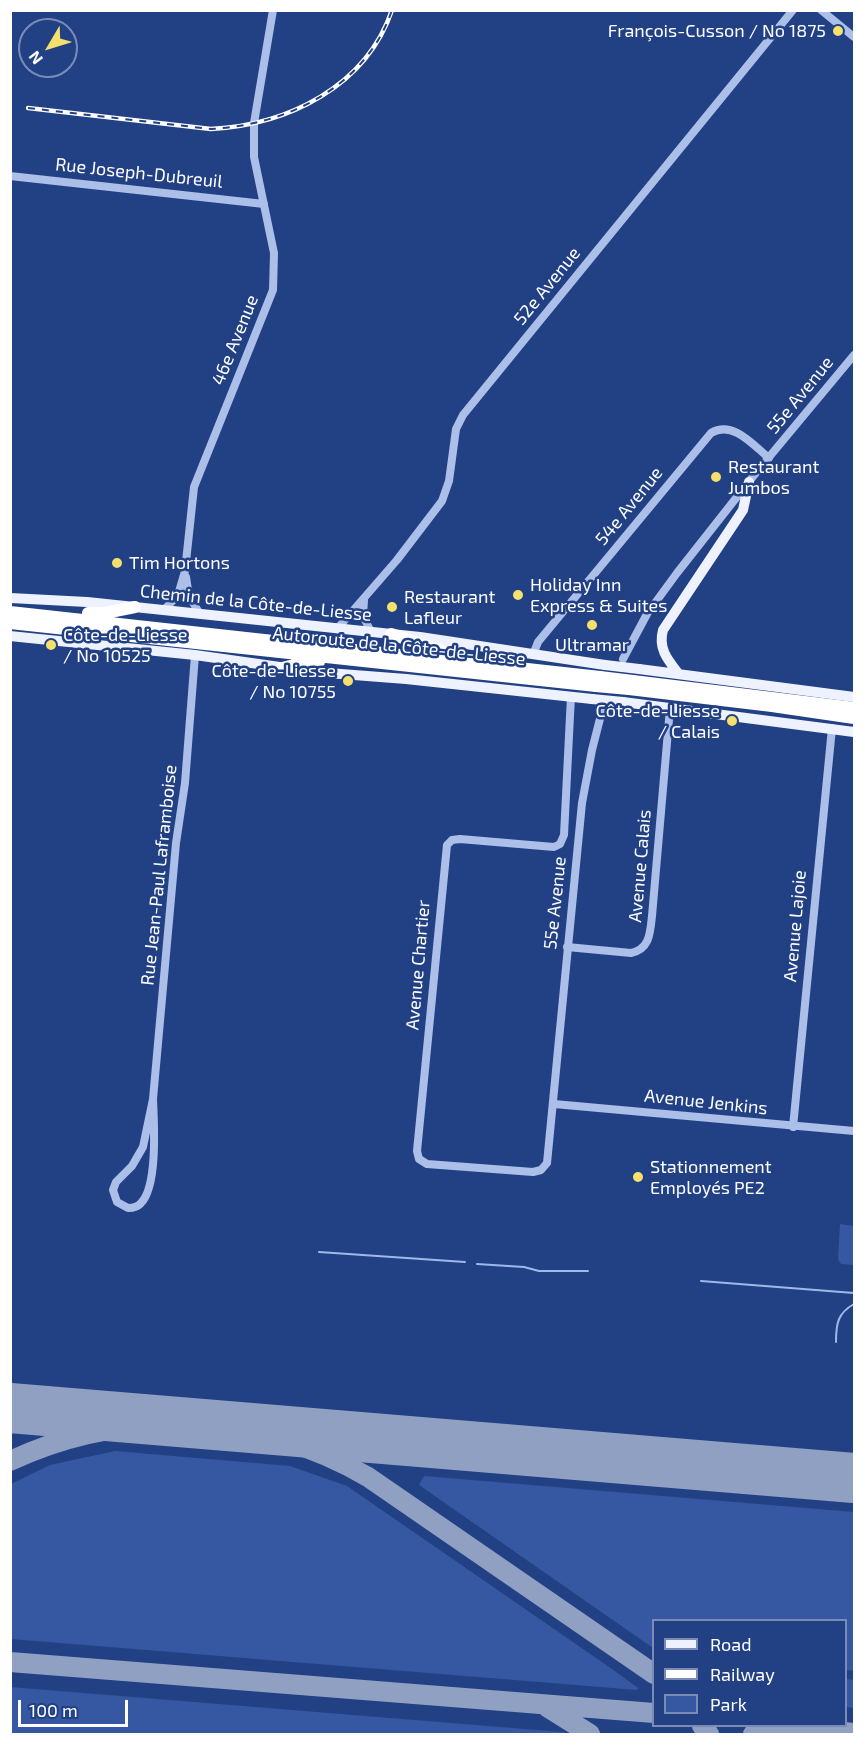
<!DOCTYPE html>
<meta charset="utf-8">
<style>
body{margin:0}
#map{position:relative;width:865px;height:1745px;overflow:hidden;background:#224084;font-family:"Exo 2",sans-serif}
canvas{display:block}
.frame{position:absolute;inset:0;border:12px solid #fff;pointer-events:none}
.legend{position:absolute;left:652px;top:1619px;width:195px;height:108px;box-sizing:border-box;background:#224084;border:2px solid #7a8cb5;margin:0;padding:8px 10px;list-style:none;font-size:18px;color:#fff}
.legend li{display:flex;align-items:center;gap:12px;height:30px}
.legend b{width:30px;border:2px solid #7a8cb5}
.north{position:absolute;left:18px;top:18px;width:60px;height:60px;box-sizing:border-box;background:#224084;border:2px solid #7a8cb5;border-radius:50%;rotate:232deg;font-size:16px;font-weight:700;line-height:24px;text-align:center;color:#fff}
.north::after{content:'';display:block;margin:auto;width:21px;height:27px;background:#f5df6d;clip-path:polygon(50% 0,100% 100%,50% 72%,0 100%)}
.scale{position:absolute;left:18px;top:1700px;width:110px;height:27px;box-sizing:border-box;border:3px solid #fff;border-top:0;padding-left:8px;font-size:18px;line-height:21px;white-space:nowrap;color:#fff;-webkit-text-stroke:4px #224084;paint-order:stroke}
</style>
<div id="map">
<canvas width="865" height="1745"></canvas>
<div class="frame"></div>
<ul class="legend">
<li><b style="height:8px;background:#eef2fe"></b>Road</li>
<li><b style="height:8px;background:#fff"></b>Railway</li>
<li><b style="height:16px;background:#3658a2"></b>Park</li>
</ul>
<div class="north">N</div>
<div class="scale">100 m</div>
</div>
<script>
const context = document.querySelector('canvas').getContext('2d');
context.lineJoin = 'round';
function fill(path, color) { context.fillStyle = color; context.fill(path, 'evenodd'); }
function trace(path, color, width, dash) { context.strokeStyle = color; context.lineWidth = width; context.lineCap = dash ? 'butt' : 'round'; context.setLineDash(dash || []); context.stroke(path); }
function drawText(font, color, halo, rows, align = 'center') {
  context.font = font + ' "Exo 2",sans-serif'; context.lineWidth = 5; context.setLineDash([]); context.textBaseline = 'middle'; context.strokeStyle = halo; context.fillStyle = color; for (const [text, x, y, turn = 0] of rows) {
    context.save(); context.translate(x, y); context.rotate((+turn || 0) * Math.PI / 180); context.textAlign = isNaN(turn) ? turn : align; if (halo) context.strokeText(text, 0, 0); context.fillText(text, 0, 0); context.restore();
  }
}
fill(new Path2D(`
 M840,1224L854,1226V1265L841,1264L838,1259Z
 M115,1451L290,1466L347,1486L612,1669L638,1688L637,1690L11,1639V1484L50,1465Z
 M424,1476L854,1512V1671L846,1670V1620H654L653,1648L419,1485Z
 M846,1679L854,1680V1708L846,1707Z
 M10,1687L562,1732L571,1734H11Z`), '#3658a2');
trace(new Path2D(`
 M319,1252L465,1262
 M477,1264L524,1267L539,1271H588
 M701,1281L854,1293
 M836,1342C836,1323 838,1313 854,1304`), '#9eb8ea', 2);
trace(new Path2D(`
 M10,1461C125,1407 259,1414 368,1477L654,1674
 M10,1662L654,1713
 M547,1707L590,1734
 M702,1726L709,1734
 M776,1726L854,1733
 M753,1734L766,1728L779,1726`), '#90a0c2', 20);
trace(new Path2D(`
 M10,1408L854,1478`), '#90a0c2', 50);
trace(new Path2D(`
 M821,10L854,37
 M10,176L264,204
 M186,577L189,596L200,614
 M364,600L363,616L371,632
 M164,610L178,595L185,571L194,487L273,290L274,253L254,157V123L273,10
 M337,629L397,560L442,501L449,481L456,429L463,415L793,10
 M533,655L538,642L711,433C733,420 753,445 769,458
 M623,659L647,614L677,573L755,474L854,355
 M571,696L564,835L560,844L554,847L460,839L452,840L447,845L417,1151L419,1159L427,1164L533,1172L541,1170L547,1163L582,803L592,750L603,707
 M567,947L631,953C650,949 650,933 652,916L670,708
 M153,1099C154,1123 158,1186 141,1203C138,1207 133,1208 128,1208L117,1202L113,1190L116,1182L132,1166L143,1147L153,1099L176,843L185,783L195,655
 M554,1104L854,1131
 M793,1127L832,728`), '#abbfe9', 8);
trace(new Path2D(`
 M10,598L87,602L420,637L605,665
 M10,636L195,655L315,672L406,679L592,699
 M639,669L854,697
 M678,673C667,659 658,648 663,630L743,510L749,482
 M623,702L854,732`), '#eef2fe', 10);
trace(new Path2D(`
 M10,612L600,677
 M88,613H105L135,607
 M10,623L596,686
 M391,634L454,655
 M282,668L302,663L319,662
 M633,681L854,708
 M629,689L772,706L854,718`), '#fff', 12);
const rail = new Path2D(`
 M28,108L211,129C287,125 366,87 392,10`);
trace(rail, '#fff', 4.5);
trace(rail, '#224084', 2, [7]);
trace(new Path2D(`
 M605,665L639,669
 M592,699L623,702`), '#eef2fe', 10);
trace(new Path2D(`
 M600,677L633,681
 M596,686L629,689`), '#fff', 12);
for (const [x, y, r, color] of [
 [838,31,6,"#f5df6d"],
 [716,477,6,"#f5df6d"],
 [117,563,6,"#f5df6d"],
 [518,595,6,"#f5df6d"],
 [392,607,6,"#f5df6d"],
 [592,625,6,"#f5df6d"],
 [51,645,6,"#f5df6d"],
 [348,681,6,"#f5df6d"],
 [732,721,6,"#f5df6d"],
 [638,1177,6,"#f5df6d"]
]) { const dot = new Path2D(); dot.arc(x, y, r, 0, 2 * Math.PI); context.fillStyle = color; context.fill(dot); trace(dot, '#224084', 2); }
drawText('18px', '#fff', '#224084', [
 ["François-Cusson / No 1875",826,31,"right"],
 ["Restaurant",728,467],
 ["Jumbos",728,488],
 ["Tim Hortons",129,563],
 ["Holiday Inn",530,585],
 ["Express & Suites",530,606],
 ["Restaurant",404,597],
 ["Lafleur",404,618],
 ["Côte-de-Liesse",63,635],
 ["/ No 10525",63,656],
 ["Ultramar",592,645,"center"],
 ["Côte-de-Liesse",336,671,"right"],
 ["/ No 10755",336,692,"right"],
 ["Côte-de-Liesse",720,711,"right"],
 ["/ Calais",720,732,"right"],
 ["Stationnement",650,1167],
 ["Employés PE2",650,1188]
], 'left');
drawText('18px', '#fff', '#224084', [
 ["Rue Joseph-Dubreuil",139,173,6],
 ["52e Avenue",547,286,-51],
 ["46e Avenue",235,340,-68],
 ["55e Avenue",800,395,-51],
 ["54e Avenue",629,506,-51],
 ["Chemin de la Côte-de-Liesse",256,603,6],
 ["Autoroute de la Côte-de-Liesse",399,646,6],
 ["Avenue Calais",640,866,-85],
 ["Rue Jean-Paul Laframboise",159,875,-84],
 ["55e Avenue",555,903,-84],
 ["Avenue Lajoie",795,926,-85],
 ["Avenue Chartier",418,965,-85],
 ["Avenue Jenkins",706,1102,6]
]);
</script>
